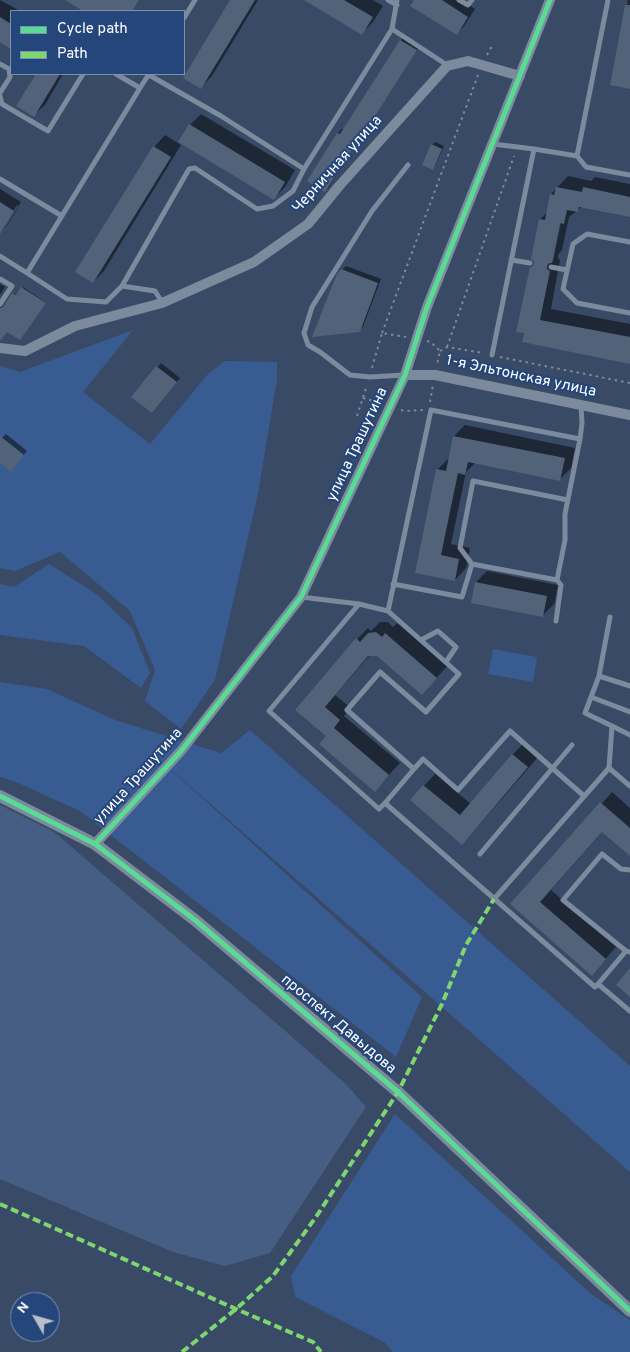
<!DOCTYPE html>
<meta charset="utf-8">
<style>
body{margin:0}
#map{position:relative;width:630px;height:1352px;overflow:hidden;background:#384a66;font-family:Overpass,sans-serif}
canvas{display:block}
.legend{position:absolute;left:10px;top:10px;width:175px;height:65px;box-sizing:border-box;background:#24467a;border:1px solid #7c90af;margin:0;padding:6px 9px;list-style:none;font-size:15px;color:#fff}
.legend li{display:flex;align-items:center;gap:10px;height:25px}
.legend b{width:25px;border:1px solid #7c90af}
.north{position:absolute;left:10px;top:1292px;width:50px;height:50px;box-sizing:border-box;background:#24467a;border:1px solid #7c90af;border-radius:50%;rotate:308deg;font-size:14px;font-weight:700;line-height:20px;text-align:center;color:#fff}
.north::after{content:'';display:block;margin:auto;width:18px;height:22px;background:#b9c0c9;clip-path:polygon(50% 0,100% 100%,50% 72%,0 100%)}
</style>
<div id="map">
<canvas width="630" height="1352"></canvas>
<ul class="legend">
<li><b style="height:6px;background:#5adb95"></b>Cycle path</li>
<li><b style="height:6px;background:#7fd670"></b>Path</li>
</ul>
<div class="north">N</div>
</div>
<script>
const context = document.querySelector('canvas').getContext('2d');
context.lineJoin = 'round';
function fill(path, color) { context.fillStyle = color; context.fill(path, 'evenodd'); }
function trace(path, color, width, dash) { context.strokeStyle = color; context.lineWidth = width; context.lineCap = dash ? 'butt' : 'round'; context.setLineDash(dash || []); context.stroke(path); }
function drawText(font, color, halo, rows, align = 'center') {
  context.font = font + ' Overpass,sans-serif'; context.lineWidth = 4; context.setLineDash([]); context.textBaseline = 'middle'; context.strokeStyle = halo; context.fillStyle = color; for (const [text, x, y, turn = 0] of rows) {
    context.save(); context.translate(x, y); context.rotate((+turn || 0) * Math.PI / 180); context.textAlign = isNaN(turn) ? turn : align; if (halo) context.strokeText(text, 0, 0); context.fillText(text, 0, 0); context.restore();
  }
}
fill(new Path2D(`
 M133,330L83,392L150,444L208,374L225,361L277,362V379L258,494L215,680L181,729L145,701L155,670L130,611L60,552L15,571L0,568V366L20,372Z
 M49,564L98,595L132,628L150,673L141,688L84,646L0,635V584L14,587Z
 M493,649L537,657L533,682L488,674Z
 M0,682L47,689L115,720L221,753L250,730L630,1066V1172L157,757L422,997L396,1057L80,811L16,782L0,777Z
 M395,1114L591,1294L630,1320V1352H393L384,1342L295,1297L291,1276Z`), '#385c91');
fill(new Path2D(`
 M0,805L54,832L283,1029L347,1085L366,1107L270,1253L225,1266L173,1252L0,1179Z`), '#465e83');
fill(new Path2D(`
 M0,0L20,11H11V48L0,41Z
 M232,0H258L212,76L201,87Z
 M306,0H373L383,6L373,22L361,34Z
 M416,0H462L475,9L464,26L456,34Z
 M628,0H630V88L611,84Z
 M405,36L419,46L362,137L357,141L329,187L325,191L309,181L338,133L342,129L344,130L401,40Z
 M37,74H63L45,105L33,116L17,106Z
 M201,114L295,170L285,187L274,198L180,142L190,125Z
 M165,135L181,145L104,271L93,282L154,147Z
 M435,142L444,146L435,166L433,168L432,145Z
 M568,176L591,181L595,177L630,184V216L582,207L569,217L562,250L558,255V258L560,260L551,309L630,324V363L523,341L531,268L535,263L540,219L548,212L551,194ZM560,216L562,217L553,261L550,264Z
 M0,189L21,202L7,225L0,232ZM17,205L19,206L7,226H4Z
 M346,266L381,279L363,327L359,331L342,270Z
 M0,284L5,287L0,295Z
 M23,287L45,302L20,338L7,330L0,336V307L5,306L14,293L17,295Z
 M161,363L180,378L156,408L133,397Z
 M465,425L575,448L571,468L560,479L476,462L466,472L451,544L470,548L466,568L455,580L416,572L438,469L449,458L454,436Z
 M6,434L27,451L15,466L0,462V440Z
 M487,571L558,585L554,604L542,616L476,582Z
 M380,622H388L393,627L397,623L447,666L433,682L377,654L370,655L335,695L351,708L344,716L400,763L375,790L328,736L297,710L357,639L368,628L371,631Z
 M524,743L539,756L473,832L462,844L411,800L435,774L471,804L513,754Z
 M612,792L630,808V855L603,831L551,890L616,947L592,974L512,904Z`), '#0007');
fill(new Path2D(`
 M65,0H139L132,11H83Z
 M230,0H255L201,89L183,78Z
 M304,0H344L373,17L362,35Z
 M414,0H442L468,17L457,35L410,6Z
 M625,5H630V89L610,85Z
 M0,17L11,24V49L0,42Z
 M400,40L417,50L358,143L357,142L325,192L307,181L337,133L340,134Z
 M36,74H60L34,117L16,106Z
 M189,124L285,182L274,200L178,142Z
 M431,144L442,149L433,170L422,165Z
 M153,146L171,157L93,283L75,272Z
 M556,187L582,192L583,187L630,197V217L579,207L578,212L567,210L564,224L560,223L552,263H549L547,266V269L550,271L540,320L630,337V364L522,342L524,333L516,332L530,267H532L534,264V261L531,259L539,219L545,220L550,194L554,195Z
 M0,202L14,211L0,234Z
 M341,269L378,283L360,332L312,337L336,276Z
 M21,287L46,303L20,340L7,332L0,341V308L4,306L12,293L16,295Z
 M156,366L177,382L152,413L131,397Z
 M0,436L24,455L11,472L0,463Z
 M453,436L565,458L560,481L468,462L465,475L458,473L441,555L459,559L455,581L415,573L436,469L446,471Z
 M475,582L547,596L543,617L471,603Z
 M376,632L382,637L385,633L437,678L422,695L377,656H368L325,707L340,720L334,728L389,775L375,792L319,744L326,736L295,710L356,638L360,642L368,633Z
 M512,754L528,767L462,845L410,800L423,785L460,815Z
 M600,802L630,828V856L602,832L540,902L606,959L592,976L510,904Z
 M630,968V997L616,985Z`), '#526278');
trace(new Path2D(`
 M487,55L493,44
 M382,333L478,75
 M427,341L431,342L440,351L437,365
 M447,347L514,156
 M440,351L447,347L483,353
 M500,357L630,383
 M372,368L382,333L406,337
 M363,398L380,403
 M430,402L433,385
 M401,410L405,411L424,410
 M357,416L367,385`), '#7c8a9d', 2, [2.5, 4]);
trace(new Path2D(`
 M388,0L397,5
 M397,0L392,29L447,65
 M459,0L468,5L472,0
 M184,18L195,0
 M0,64L9,69L10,77L0,93
 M116,74L140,88
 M149,75L221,116L304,169L293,191L273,206L257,209L195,168L189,169L122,286L106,302L67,299L27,273L140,88L149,74
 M0,96L2,104L48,131L83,74
 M493,144L534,149
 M577,156L608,0
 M304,169L392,29
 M0,179L62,216
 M630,242L587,234L573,244L563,289L577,303L630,313
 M0,256L27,273
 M511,260L530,263
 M551,267L567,270
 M0,279L12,286L0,304
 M122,286L155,291L162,302
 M492,355L534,149L577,156L586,167L630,175
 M404,375L370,377L350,375L320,352L308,345L304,333L312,307L372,211L408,165
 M472,564L460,548L473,481L568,500
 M393,584L462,597L472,564L557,580
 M301,597L359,604L388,611L431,410L580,439
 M359,604L269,711L379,809L385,803L595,987L598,984L630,1011
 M388,611L459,674L426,712L380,672L347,710L414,769L423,759L458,790L510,731L584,796
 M556,621L561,585L557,580L565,540V514L580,439L582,423L581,405
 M421,640L438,631L456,647L446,662
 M599,676L630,686
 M591,697L630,712
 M612,726L630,735
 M609,768L612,726L585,713L599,676L610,617
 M385,803L414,769
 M480,854L572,745
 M630,870L621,869L602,854L563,900L626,951L630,952
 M494,899L609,768L630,786
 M598,984L626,951`), '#7c8a9d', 5);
trace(new Path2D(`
 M0,348L25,351L75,326L162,303L254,262L308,224L340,185L447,66L468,61L520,76
 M405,375H435L630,415
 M95,844L181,751L301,597L405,375L427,307L550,0`), '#7c8a9d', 10);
trace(new Path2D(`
 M0,796L95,844L195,920L398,1092L630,1311`), '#7c8a9d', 12);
trace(new Path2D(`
 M0,1204L236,1309L313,1342L321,1352
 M182,1352L236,1309L273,1276L316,1217L398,1092L442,1004L466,945L494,899`), '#7fd670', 4, [8, 4]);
trace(new Path2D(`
 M0,796L95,844L195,920L398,1092L630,1311
 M95,844L181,751L301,597L405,375L427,307L550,0`), '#5adb95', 5);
drawText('15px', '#fff', '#24467a', [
 ["Черничная улица",338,165,-48],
 ["1-я Эльтонская улица",521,377,12],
 ["улица Трашутина",358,445,-65],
 ["улица Трашутина",139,777,-48],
 ["проспект Давыдова",338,1025,40]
]);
</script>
